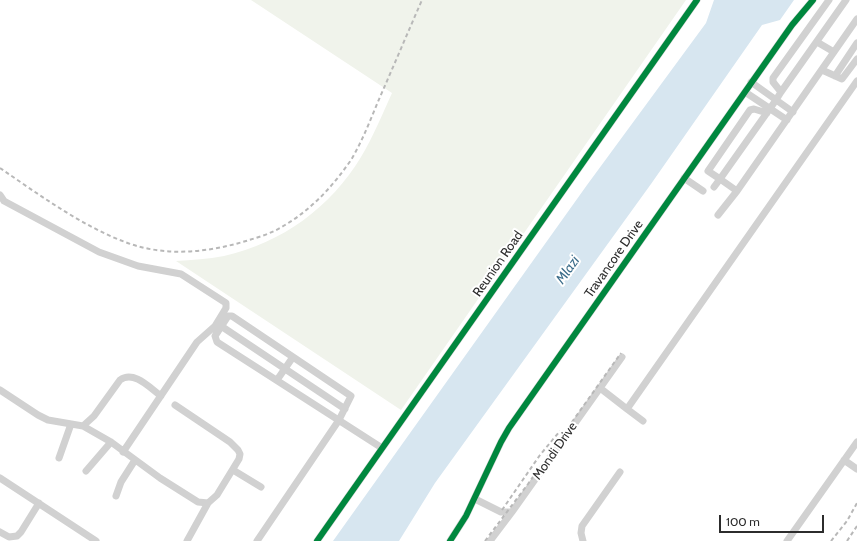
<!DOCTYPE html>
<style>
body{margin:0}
#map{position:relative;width:857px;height:541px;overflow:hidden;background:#fff;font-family:Cabin,sans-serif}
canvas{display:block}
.scale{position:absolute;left:719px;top:515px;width:105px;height:18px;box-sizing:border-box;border:2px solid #2c2c2c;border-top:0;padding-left:5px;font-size:12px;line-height:14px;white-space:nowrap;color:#2c2c2c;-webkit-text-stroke:3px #fff;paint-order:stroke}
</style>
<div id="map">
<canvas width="857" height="541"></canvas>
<div class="scale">100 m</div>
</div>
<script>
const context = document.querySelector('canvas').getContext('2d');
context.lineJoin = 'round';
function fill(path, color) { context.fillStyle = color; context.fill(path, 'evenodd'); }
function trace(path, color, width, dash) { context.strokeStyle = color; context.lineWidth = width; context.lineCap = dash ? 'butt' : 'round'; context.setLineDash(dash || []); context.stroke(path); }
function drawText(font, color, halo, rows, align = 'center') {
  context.font = font + ' Cabin,sans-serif'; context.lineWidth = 4; context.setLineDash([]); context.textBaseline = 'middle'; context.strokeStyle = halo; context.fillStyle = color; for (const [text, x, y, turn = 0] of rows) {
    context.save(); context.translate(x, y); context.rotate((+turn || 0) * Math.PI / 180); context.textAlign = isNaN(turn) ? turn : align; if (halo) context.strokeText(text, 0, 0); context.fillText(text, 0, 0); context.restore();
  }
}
fill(new Path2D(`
 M251,0H686L401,410L176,261C192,260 208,259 224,256C282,243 331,207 361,157C373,137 382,115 392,93Z`), '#f0f3eb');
fill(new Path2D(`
 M714,0H794L780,20L762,25L651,184L435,483L399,541H333L587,185L706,23Z`), '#d7e6f0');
trace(new Path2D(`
 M817,42L834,52
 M822,70L842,79L857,59
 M835,76L857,43
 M751,82L793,112
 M745,92L787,120
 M781,92L773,82V78L829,0
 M767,113L754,109L750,110L708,171L720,179L776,100L781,92L846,0
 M684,178L703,191
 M714,187L720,179L737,191L857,19
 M0,195L4,201L99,252L138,266L181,274L226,303V308L215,326L197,342L123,452
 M718,215L737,191
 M221,326L345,409
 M277,380L293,357
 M600,388L627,409L857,81
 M0,390L38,415L48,420L83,426
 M161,396C150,388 134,370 120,380L94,416L83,426L111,442L160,478L198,502L208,503
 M175,405L230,442L238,450L240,454L239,459L217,495L208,503L187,541
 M627,409L643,421
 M59,458L71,424
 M844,460L857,469
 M233,470L261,487
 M86,471L111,442
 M0,478L96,541
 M116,496L121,482L135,460
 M475,499L501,512H512L622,357
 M0,532L9,537L17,536L21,532L39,503
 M257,541L339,420L351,396L232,316H228L215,336L217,342L382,448
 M317,541L697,0
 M450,541L466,516L501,442L509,428L792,25L813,0
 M490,541L512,512
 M583,541L581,533L582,526L620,472
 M787,541L857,442`), '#d1d1d1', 7);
trace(new Path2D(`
 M0,168C38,194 82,226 125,242C164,257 206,253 246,241C259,237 273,233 285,225C312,209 333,186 351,160C363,140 371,118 380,97C394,65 408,32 422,0
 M502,510L540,455L560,431
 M485,541L528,484L621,353
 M831,541L847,521L857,503
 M847,541L857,526`), '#b8b8b8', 2, [4, 3]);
trace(new Path2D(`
 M317,541L697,0
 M450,541L466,516L501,442L509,428L792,25L813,0`), '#00873e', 6);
drawText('13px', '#2c2c2c', '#fff', [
 ["Travancore Drive",614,259,-55],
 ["Reunion Road",498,264,-55],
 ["Mondi Drive",555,451,-55]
]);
drawText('italic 14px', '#3d6e8b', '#fff', [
 ["Mlazi",568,270,-55]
]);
</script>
